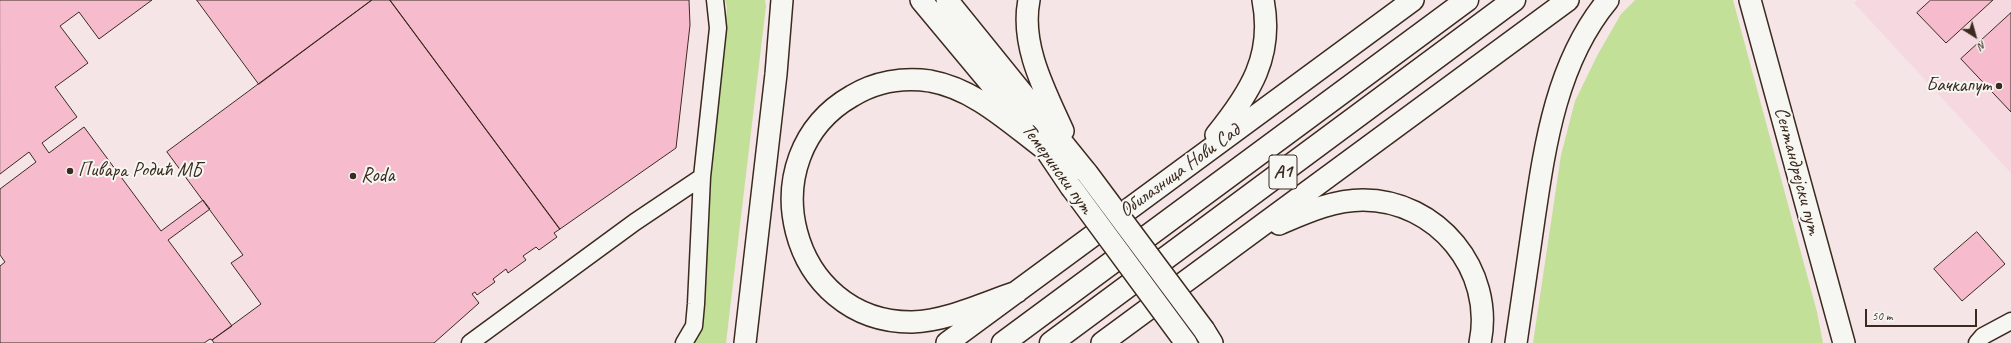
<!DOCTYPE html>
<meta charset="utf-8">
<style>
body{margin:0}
#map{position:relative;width:2011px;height:343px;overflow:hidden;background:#f6e5e7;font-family:Caveat,sans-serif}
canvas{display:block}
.north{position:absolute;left:1955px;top:16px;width:40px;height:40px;-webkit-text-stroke:3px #f6f6f2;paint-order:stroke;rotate:143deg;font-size:11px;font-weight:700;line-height:16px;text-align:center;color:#3b2a1e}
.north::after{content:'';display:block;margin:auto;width:14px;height:18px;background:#3b2a1e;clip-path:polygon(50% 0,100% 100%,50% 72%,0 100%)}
.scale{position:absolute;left:1865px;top:309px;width:112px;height:18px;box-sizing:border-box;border:2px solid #3b2a1e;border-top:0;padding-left:5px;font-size:12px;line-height:14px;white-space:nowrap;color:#3b2a1e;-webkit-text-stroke:3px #f6f6f2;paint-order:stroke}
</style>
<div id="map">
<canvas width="2011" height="343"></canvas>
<div class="north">N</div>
<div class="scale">50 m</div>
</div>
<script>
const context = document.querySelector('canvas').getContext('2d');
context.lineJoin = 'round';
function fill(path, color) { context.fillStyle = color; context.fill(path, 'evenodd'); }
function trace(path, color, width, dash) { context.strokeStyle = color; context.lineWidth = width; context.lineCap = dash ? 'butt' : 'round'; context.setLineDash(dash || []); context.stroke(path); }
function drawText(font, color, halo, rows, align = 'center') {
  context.font = font + ' Caveat,sans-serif'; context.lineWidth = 4; context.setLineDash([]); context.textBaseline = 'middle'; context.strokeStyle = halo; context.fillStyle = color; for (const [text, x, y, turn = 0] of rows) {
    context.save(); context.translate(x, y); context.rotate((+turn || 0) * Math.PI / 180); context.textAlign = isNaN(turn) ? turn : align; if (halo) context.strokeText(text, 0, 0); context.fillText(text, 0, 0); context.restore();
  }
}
fill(new Path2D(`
 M1857,0H2011V173L1854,3Z`), '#f6d9e0');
fill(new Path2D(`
 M725,0H765L766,6L726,343H691L709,202L727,7Z
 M1635,0H1733L1817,312L1823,343H1533L1561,155L1575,101L1598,54L1621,14Z`), '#c2e098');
const building = new Path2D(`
 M0,0H152L99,39L79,12L60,26L88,63L55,87L77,117L42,143L49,153L84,127L161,231L203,200L210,209L168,240L232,326L212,340L210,339L204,343H0V266L5,262L0,255V189L36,162L29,152L0,174Z
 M197,0H372L259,84Z
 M372,0H390L560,229L554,233L557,237L539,250L536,247L523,256L526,260L508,273L506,269L493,279L495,282L477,295L475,292L472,294L479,303L434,343H214L212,340L261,304L231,263L243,255L167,152Z
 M390,0H689L690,25L676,148L560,229Z
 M1931,0H1993L1946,43L1917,13Z
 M2011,13V112L1961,59Z
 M1977,232L2005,264L1962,301L1934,269Z`);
fill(building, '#f6bcce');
trace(building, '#3b2a1e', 1);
const minor = new Path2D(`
 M470,343L635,222L702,177L718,28L715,0
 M684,343L694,326L696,304L702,177
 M1977,343L1983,336L2011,321`);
const major = new Path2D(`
 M921,0L1046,150L1071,187
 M947,0L1087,173
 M1029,0C1020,45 1045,91 1063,131
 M1750,0L1844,343
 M1216,135C1250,93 1274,56 1263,0
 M1279,224C1305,213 1333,200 1363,200C1437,200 1495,270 1480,343
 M1017,292C984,303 947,321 912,322C789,323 747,156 852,96C875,82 903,77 930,81C975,89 1010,123 1046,150
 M1204,330L1212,343
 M745,343L776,74L782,0
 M947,343L1413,0
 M1102,343L1568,0
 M1516,343C1522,302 1528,261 1534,219C1545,144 1557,61 1608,0`);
const highway = new Path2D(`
 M1003,343L1467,0
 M1051,343L1514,0`);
trace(minor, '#3b2a1e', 19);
trace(major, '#3b2a1e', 24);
trace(highway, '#3b2a1e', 25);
trace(minor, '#f6f6f2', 16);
trace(major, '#f6f6f2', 21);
trace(highway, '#f6f6f2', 22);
const majorBridge = new Path2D(`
 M1087,173L1204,330
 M1071,187L1186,343`);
trace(majorBridge, '#3b2a1e', 24, []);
trace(majorBridge, '#f6f6f2', 21);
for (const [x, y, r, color] of [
 [1999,86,4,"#3b2a1e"],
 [70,171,4,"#3b2a1e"],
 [353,176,4,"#3b2a1e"]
]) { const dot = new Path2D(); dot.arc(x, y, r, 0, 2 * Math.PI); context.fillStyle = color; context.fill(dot); trace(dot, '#f6f6f2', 1.5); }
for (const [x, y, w] of [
 [1283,172,28]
]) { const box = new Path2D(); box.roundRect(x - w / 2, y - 17, w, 34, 3); context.fillStyle = '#f6f6f2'; context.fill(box); trace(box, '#3b2a1e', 1); }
drawText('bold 19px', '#3b2a1e', null, [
 ["A1",1283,172]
]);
drawText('20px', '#3b2a1e', '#f6f6f2', [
 ["Бачкапут",1991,86,"right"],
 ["Пивара Родић МБ",78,171],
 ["Roda",361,176]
], 'left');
drawText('20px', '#3b2a1e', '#f6f6f2', [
 ["Темерински пут",1057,169,54],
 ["Обилазница Нови Сад",1180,171,-36],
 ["Сентандрејски пут",1797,171,75]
]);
</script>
